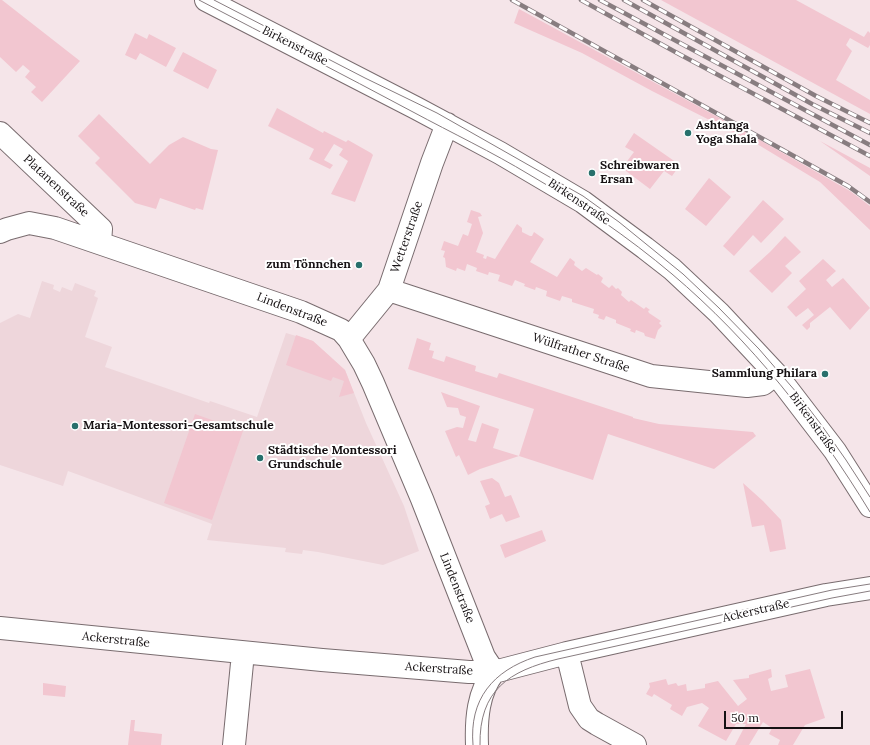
<!DOCTYPE html>
<meta charset="utf-8">
<style>
body{margin:0}
#map{position:relative;width:870px;height:745px;overflow:hidden;background:#f5e5e9;font-family:Lora,serif}
canvas{display:block}
.scale{position:absolute;left:724px;top:711px;width:119px;height:18px;box-sizing:border-box;border:2px solid #161113;border-top:0;padding-left:5px;font-size:12px;line-height:14px;white-space:nowrap;color:#161113;-webkit-text-stroke:3px #fff;paint-order:stroke}
</style>
<div id="map">
<canvas width="870" height="745"></canvas>
<div class="scale">50 m</div>
</div>
<script>
const context = document.querySelector('canvas').getContext('2d');
context.lineJoin = 'round';
function fill(path, color) { context.fillStyle = color; context.fill(path, 'evenodd'); }
function trace(path, color, width, dash) { context.strokeStyle = color; context.lineWidth = width; context.lineCap = dash ? 'butt' : 'round'; context.setLineDash(dash || []); context.stroke(path); }
function drawText(font, color, halo, rows, align = 'center') {
  context.font = font + ' Lora,serif'; context.lineWidth = 4; context.setLineDash([]); context.textBaseline = 'middle'; context.strokeStyle = halo; context.fillStyle = color; for (const [text, x, y, turn = 0] of rows) {
    context.save(); context.translate(x, y); context.rotate((+turn || 0) * Math.PI / 180); context.textAlign = isNaN(turn) ? turn : align; if (halo) context.strokeText(text, 0, 0); context.fillText(text, 0, 0); context.restore();
  }
}
fill(new Path2D(`
 M42,281L54,285L53,289L60,292L62,287L72,291L75,283L96,291L94,296L98,298L85,337L112,347L105,367L209,403L210,401L257,417L286,333L313,341L345,370L366,423L404,506L419,551L383,565L318,552L303,550L302,554L285,552L286,548L207,540L212,524L79,475L68,471L63,486L0,465V323L18,314L30,318Z`), '#eed6db');
fill(new Path2D(`
 M0,0H2L80,61L42,102L31,92L36,87L25,77L30,71L23,65L16,72L0,57Z
 M661,0H796L864,37L868,31L870,33V45L868,48L850,38L846,45L852,51L836,80L870,100V114Z
 M519,9L751,135L850,191L870,206V230L820,182L757,144L652,91L582,53L514,23Z
 M135,33L147,39L149,34L176,48L166,67L140,53L136,60L125,55Z
 M183,52L217,70L208,89L173,71Z
 M277,108L323,133L324,131L346,142L348,140L371,153L373,155L355,202L331,194L348,161L339,155L343,149L334,144L324,160L333,165L330,169L309,159L314,149L268,126Z
 M99,114L150,164L169,145L183,137L211,149L218,150L203,210L196,208L195,210L160,198L156,209L135,203L95,163L100,158L78,136Z
 M634,133L680,165L672,176L664,171L650,189L622,168L634,152L625,147Z
 M820,141L870,168V176Z
 M709,178L731,197L706,226L685,209Z
 M763,200L784,219L761,243L753,235L734,256L723,246Z
 M471,210L480,213L482,216L478,217L483,233L476,252L484,255L483,258L486,259L487,256L495,259L517,224L522,228V232L530,236H532L534,232L544,239L530,262L557,277L570,258L575,262L574,265L582,271L586,268L597,275L598,274L603,278L601,282L609,288L612,285L616,289L618,288L622,292L621,295L629,302L631,300L644,309L646,307L650,310L648,311L649,313L661,321L659,323L662,326L658,330L655,339L645,336L644,333L636,330L635,333L630,331L631,329L616,323V320L606,316L604,320L598,318L599,315L593,313L594,309L572,302V299L562,296L560,301L546,296L547,291L536,287L535,290L524,286L525,284L515,280L512,286L498,281L500,275L489,272L488,275L476,271L477,268L467,264L465,271L457,268L456,271L446,267L445,258L443,257L445,251L441,250L444,241L458,246L463,234L468,236L472,224L467,222Z
 M785,236L801,252L785,266L792,273L772,293L749,271L770,252Z
 M823,259L836,271L826,280L832,287L843,278L870,308L850,330L830,307L810,323V327L807,330L802,325L814,315L808,308L796,317L787,307L806,289L799,281Z
 M296,335L313,341L345,370L354,393L339,397L344,381L333,377L331,381L286,365Z
 M417,338L431,343L429,350L434,351L432,358L444,362L446,356L476,366L475,371L497,378L499,373L633,417V418L659,424L753,432L756,436L714,469L608,434L593,480L519,456L480,469L468,475L459,455L456,457L445,431L457,427L463,428L466,417L460,415L458,408L447,407L441,392L480,406L468,440L476,442L482,423L499,429L493,448L519,456L534,409L408,369Z
 M195,414L243,431L212,520L164,503Z
 M492,478L499,483L505,497L511,495L520,517L506,522L502,514L490,519L485,506L490,504L480,481Z
 M743,483L763,501L781,520L786,549L770,552L764,525L752,527Z
 M542,530L546,541L505,558L500,545Z
 M771,669L772,677L768,679L771,691L788,687L785,675L810,669L825,718L805,725L793,745H778L780,740L769,734L772,728L763,722L749,745H735L746,724H736L726,741L698,726L709,708L702,703L687,707L682,716L670,709L672,705L654,694L652,697L646,694L650,687L649,683L666,679L668,685L676,683L678,686L686,684L687,691L705,688V684L718,681L738,706L747,699L733,680L749,678V675Z
 M43,683L66,686L65,697L43,695Z
 M131,720H135L134,731L162,734L161,745H128Z`), '#f2c6d0');
const minor = new Path2D(`
 M206,0L416,108L500,153L583,202L645,248L672,269L719,313L776,374L835,451L870,506
 M0,133L101,229L100,243
 M0,232L7,229L29,223L55,228L301,312L341,330L349,339L364,364L373,383L422,499L484,657L494,672
 M389,290L651,376L747,386L763,384L776,374
 M349,339L389,290L432,163L447,124
 M0,628L322,660L469,672H494L567,653L826,595L870,588
 M567,653L580,706L589,719L597,724L635,745
 M234,745L243,653
 M477,745C476,719 478,692 494,672`);
trace(minor, '#796c6f', 24);
trace(minor, '#fff', 22);
trace(new Path2D(`
 M199,0C270,37 342,74 413,112C452,133 492,152 530,175C580,204 628,237 672,274C751,341 816,423 870,512
 M214,0L365,78L437,113L583,196L619,222L683,274L719,308L759,349L797,393L820,423L846,460L870,497
 M473,745C469,699 493,671 535,657L832,590L870,584
 M480,745C479,690 509,671 558,659L832,598L870,591`), '#887d80', 1);
const rail = new Path2D(`
 M512,0L848,186L870,202
 M581,0L679,54L870,156
 M600,0L870,145
 M624,0L812,104L870,133
 M643,0L816,96L870,123`);
trace(rail, '#887d80', 4.5);
trace(rail, '#fff', 3, [9]);
for (const [x, y, r, color] of [
 [688,133,4,"#27706c"],
 [592,173,4,"#27706c"],
 [359,265,4,"#27706c"],
 [825,374,4,"#27706c"],
 [75,426,4,"#27706c"],
 [260,458,4,"#27706c"]
]) { const dot = new Path2D(); dot.arc(x, y, r, 0, 2 * Math.PI); context.fillStyle = color; context.fill(dot); trace(dot, '#fff', 1.5); }
drawText('12px', '#161113', '#fff', [
 ["Birkenstraße",295,46,27],
 ["Platanenstraße",56,186,43],
 ["Birkenstraße",579,202,34],
 ["Wetterstraße",407,237,-71],
 ["Lindenstraße",292,310,21],
 ["Wülfrather Straße",581,353,18],
 ["Birkenstraße",813,423,54],
 ["Lindenstraße",457,588,68],
 ["Ackerstraße",756,611,-13],
 ["Ackerstraße",116,640,6],
 ["Ackerstraße",439,669,4]
]);
drawText('bold 12px', '#161113', '#fff', [
 ["Ashtanga",696,126],
 ["Yoga Shala",696,140],
 ["Schreibwaren",600,166],
 ["Ersan",600,180],
 ["zum Tönnchen",351,265,"right"],
 ["Sammlung Philara",817,374,"right"],
 ["Maria-Montessori-Gesamtschule",83,426],
 ["Städtische Montessori",268,451],
 ["Grundschule",268,465]
], 'left');
</script>
